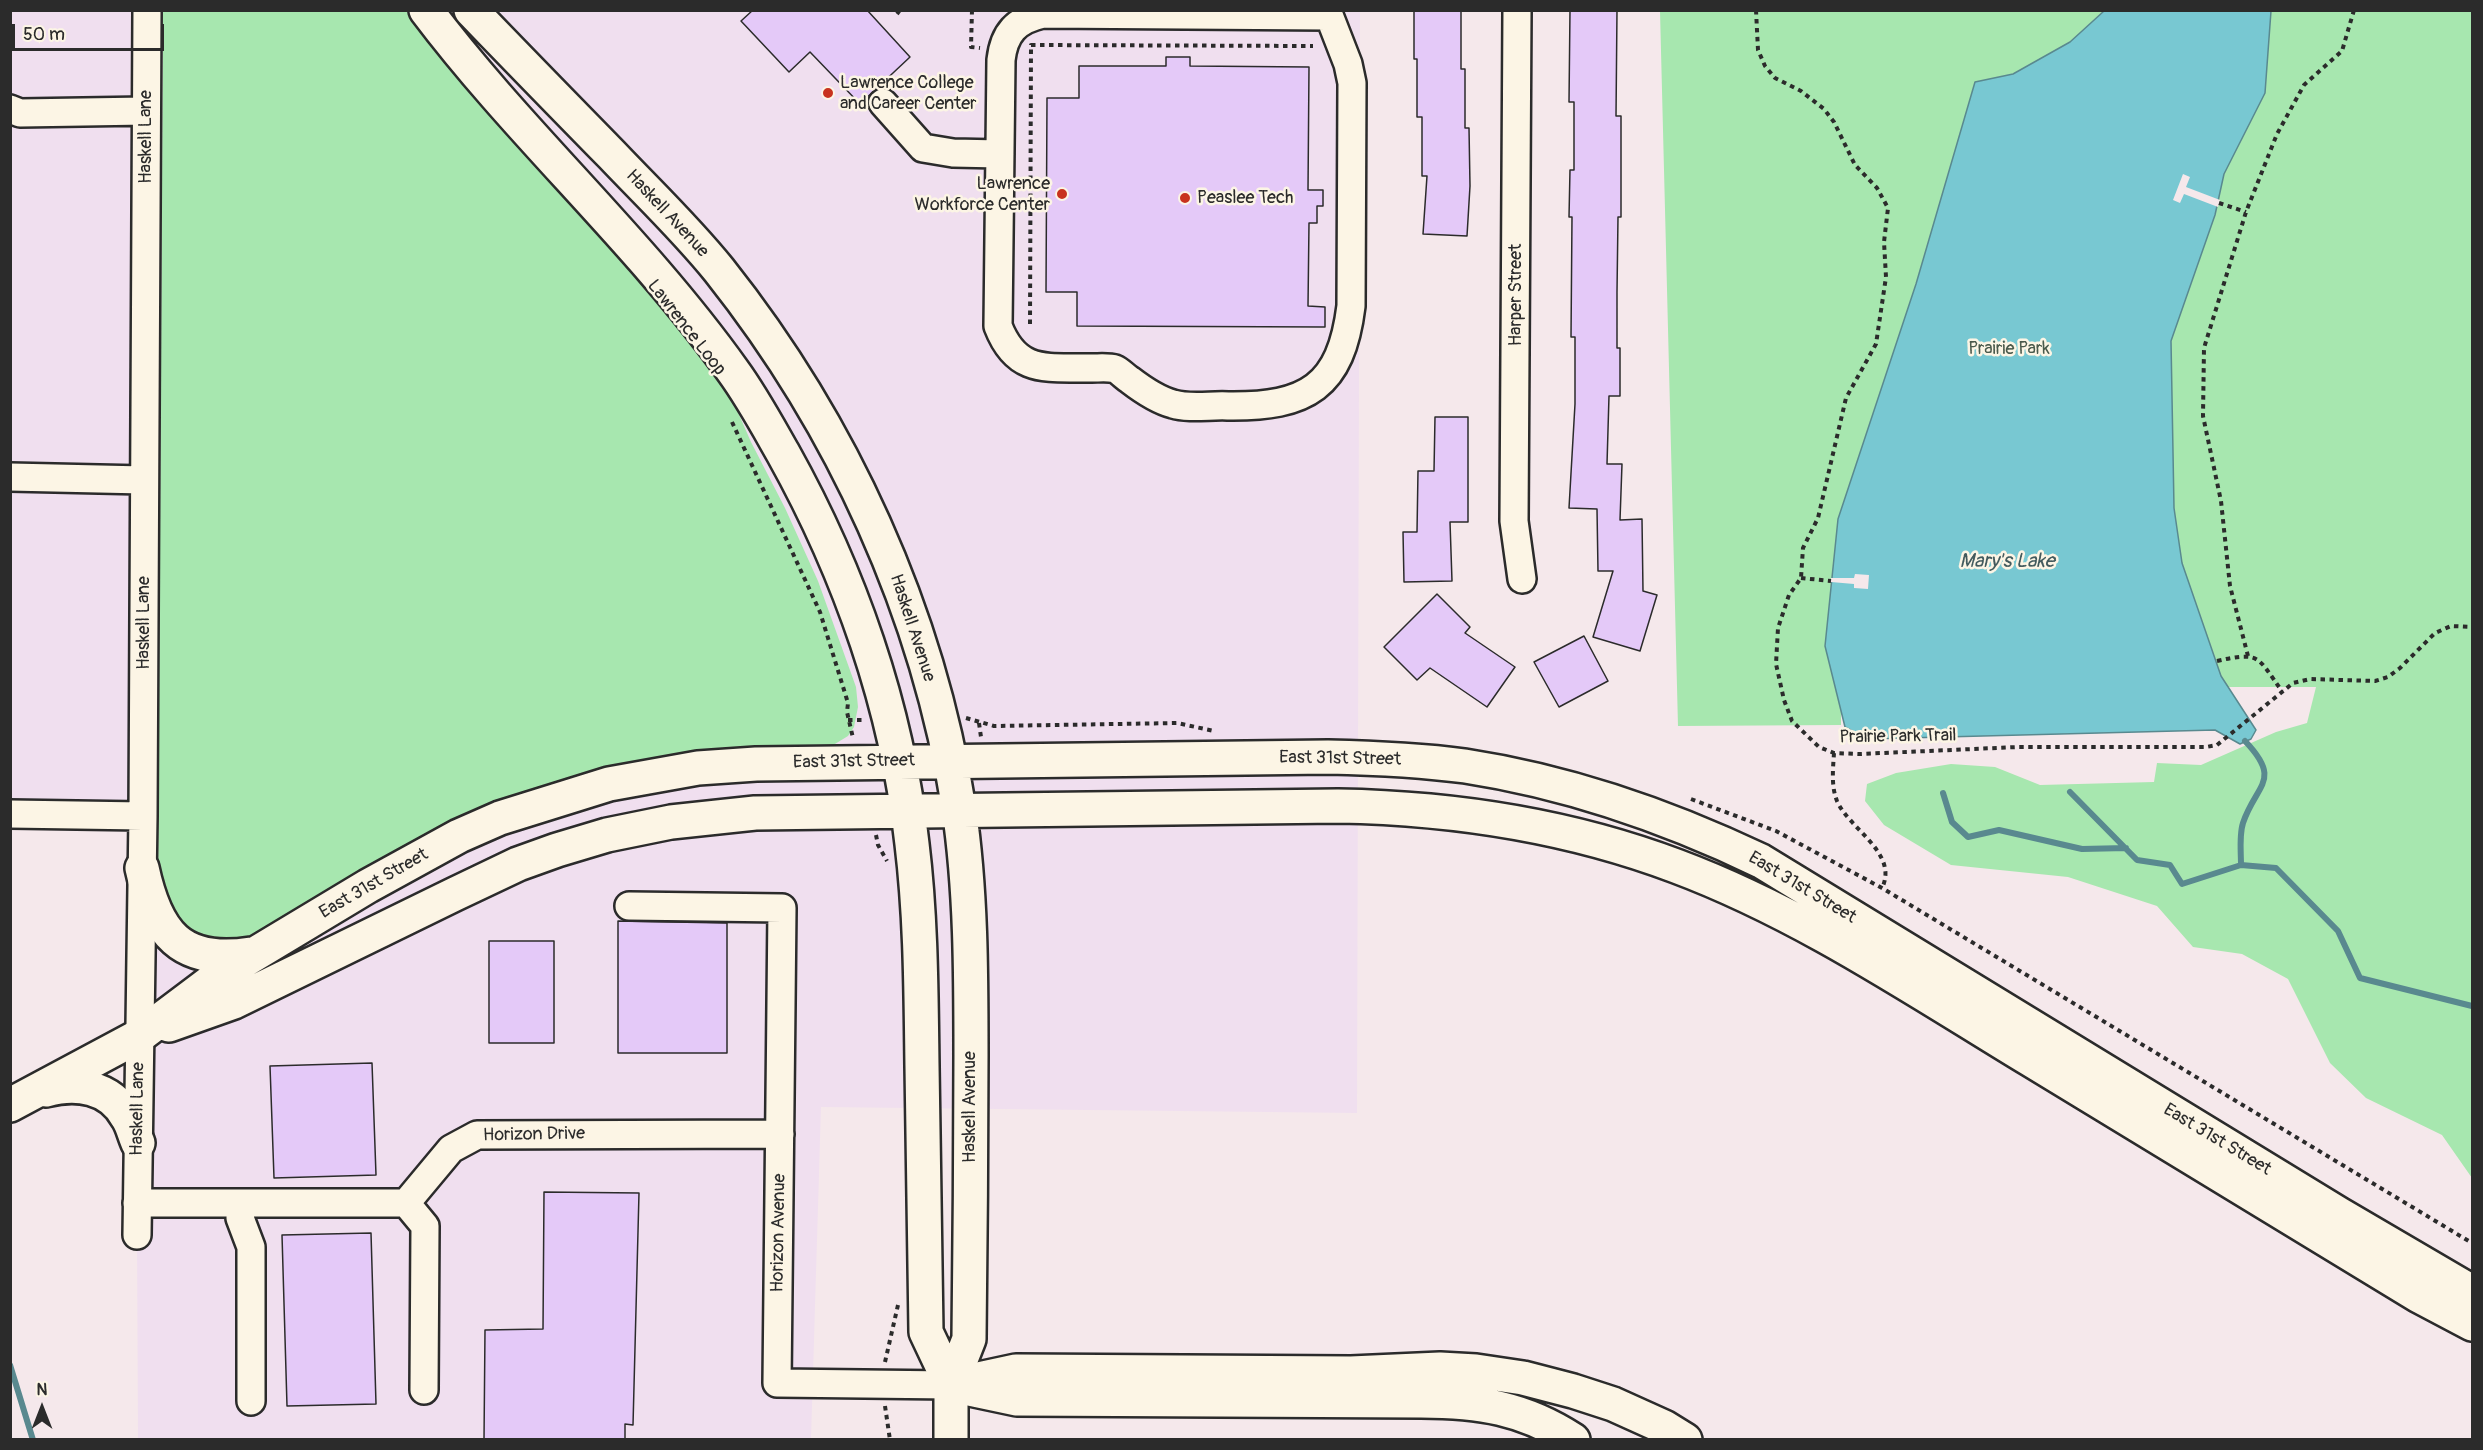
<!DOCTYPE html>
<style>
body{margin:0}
#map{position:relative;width:2483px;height:1450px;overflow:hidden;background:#f5e8eb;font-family:Pangolin,sans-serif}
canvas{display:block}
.frame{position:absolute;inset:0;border:12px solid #2b2b2b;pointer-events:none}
.north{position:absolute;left:12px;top:1378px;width:60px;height:60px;-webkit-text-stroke:4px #fcf5e5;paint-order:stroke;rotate:0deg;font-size:16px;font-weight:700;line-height:24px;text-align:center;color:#2b2b2b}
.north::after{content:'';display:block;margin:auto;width:21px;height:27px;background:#2b2b2b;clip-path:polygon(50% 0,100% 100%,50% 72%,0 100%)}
.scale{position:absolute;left:12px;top:24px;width:152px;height:27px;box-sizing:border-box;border:3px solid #2b2b2b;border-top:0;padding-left:8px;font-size:18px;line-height:21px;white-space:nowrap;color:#2b2b2b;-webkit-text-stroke:4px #fcf5e5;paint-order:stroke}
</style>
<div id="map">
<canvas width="2483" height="1450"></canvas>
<div class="frame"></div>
<div class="north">N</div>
<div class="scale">50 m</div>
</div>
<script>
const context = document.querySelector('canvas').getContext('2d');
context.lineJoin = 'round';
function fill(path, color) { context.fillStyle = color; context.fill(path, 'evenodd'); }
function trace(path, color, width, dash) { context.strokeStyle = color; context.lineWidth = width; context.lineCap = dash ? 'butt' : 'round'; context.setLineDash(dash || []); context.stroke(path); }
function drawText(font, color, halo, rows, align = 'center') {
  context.font = font + ' Pangolin,sans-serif'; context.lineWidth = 5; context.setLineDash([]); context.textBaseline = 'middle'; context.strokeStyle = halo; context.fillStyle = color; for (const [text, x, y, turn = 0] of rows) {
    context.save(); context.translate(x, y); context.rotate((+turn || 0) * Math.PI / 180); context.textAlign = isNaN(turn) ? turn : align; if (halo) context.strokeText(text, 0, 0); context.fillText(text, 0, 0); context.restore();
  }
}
fill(new Path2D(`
 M11,11H1360L1357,1113L821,1107L811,1439H138L137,1235L143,816L11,814Z`), '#f0dfef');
fill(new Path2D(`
 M163,11H416L652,289L730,394L751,442L785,508L818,581L856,687L858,707L854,727L848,736L830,747L664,759L259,935C233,943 200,944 178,925C170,918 163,892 158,882Z
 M1660,11H2472V1178L2442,1135L2366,1098L2330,1063L2288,979L2242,954L2193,947L2157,906L2068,877L1951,865L1884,825L1865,801L1867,784L1896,773L1951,764L1995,767L2040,785L2154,782L2157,763L2201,765L2276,732L2307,723L2316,687H1841V725L1678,726Z`), '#a7e7af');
const water = new Path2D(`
 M2104,11H2271L2265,93L2224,174L2215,215L2171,341L2174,508L2182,563L2221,676L2256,730L2251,739L2240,744L2215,730L1867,739L1845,727L1825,646L1838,519L1916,284L1975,82L2013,74L2070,42Z`);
fill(water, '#78c8d2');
trace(water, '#59898f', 1.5);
fill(new Path2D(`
 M2183,174L2190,177L2186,187L2220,200L2218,207L2184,194L2180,203L2173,200Z
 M1855,574L1869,575L1868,589L1854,588V584L1831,582V578H1854Z`), '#f5e8eb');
trace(new Path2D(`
 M2070,792L2137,860L2170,865L2182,884L2241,865L2276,868L2338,931L2360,978L2472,1006
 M1943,793L1952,822L1968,837L1999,830L2082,849L2126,848
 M2241,865C2241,852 2239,835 2243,823C2256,784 2283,781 2245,741
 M10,1365L33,1440`), '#59898f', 6);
const building = new Path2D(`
 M753,10H867L910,57L860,104L810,52L789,72L741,21Z
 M1570,10H1617L1616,116H1621V217H1618L1617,292V348H1620V396H1609L1607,464H1622L1620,520L1642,519L1643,591L1657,595L1640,651L1593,637L1613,571H1598L1597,509L1569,508L1575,404V337H1571L1572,217H1569L1570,170H1574V102H1569Z
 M1414,11H1461V69H1465V128H1469L1470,186L1467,236L1423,234L1427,176H1422V117H1417V59H1414Z
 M1166,57H1190V66L1309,67L1308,190H1323V206H1317V223H1309L1308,306L1325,307V327L1077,326V292H1046L1047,98H1079V66H1166Z
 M1435,417H1468V522H1450L1452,581L1404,582L1403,532H1417L1418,471H1434Z
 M1437,594L1470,627L1465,633L1515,667L1487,707L1430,668L1417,680L1384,647Z
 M1584,636L1608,681L1559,707L1534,662Z
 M618,921L727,923V1053H618Z
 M489,941H554V1043H489Z
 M372,1063L376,1175L274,1178L270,1066Z
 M544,1192L639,1193L633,1425L625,1424V1440H484L485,1330L543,1329Z
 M371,1233L376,1404L287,1406L282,1235Z`);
fill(building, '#e4c9f8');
trace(building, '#2b2b2b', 1.5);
const minor = new Path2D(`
 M1327,10L1348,64L1352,83L1351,306C1341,387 1307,407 1228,406C1211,405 1189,409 1173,404C1158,400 1143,390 1130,380C1125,377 1120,371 1115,369C1109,367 1099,368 1092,368C1047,367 1017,375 998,326L1001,60C1004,33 1016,20 1043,14L1328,16
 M1517,10L1514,521L1522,579
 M883,103L923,148L953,153L1000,154
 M10,109L20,113L146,111
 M10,477L144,480
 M10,814L143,816
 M629,906L782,908L777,1383L951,1385
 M137,1203H406L451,1149L477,1135L780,1134
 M241,1203L240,1218L251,1247V1401
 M406,1203L425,1226L424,1390
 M137,1235L143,816L147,10`);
const major = new Path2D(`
 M426,10C521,136 641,242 733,371C752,397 767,425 783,453C850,573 897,707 912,844C921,918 921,992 922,1066C923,1155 925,1243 926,1332L951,1385
 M471,10C518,59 565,107 612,155C648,193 686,229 719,270C843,426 928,612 959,809C971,890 971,974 971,1055C971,1150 970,1244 969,1339L951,1385V1440
 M142,868C156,933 180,965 251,954
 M169,1025L234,1002L455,894L518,864L557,850L607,835L671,822L755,813L1338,806C1454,808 1567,825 1676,866C1802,913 1917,991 2031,1060C2161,1138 2290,1217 2419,1296L2472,1324
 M46,1090C76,1082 110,1086 127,1117C132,1124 134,1134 138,1143
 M10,1105L139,1036L220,975L368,886L459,836L500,818L609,784L698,768L756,764L1328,757C1374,758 1420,760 1465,766C1569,782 1667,816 1761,861L2339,1214L2472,1292`);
const highway = new Path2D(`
 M951,1385L1016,1371L1351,1373L1440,1369L1476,1371L1523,1378L1573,1391L1613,1404L1664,1427L1685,1440
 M965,1388L1017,1399L1421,1401C1479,1401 1524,1408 1573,1440`);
trace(minor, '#2b2b2b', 32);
trace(major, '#2b2b2b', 38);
trace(highway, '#2b2b2b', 38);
trace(new Path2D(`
 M972,10L971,47L980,48
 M1756,10L1758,50L1765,66L1775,78L1801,91L1824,109L1834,122L1855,165L1877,188L1888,208L1884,242L1886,277L1876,344L1846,398L1818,518L1803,548L1801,578L1789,595L1778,628L1776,664L1784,700L1792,721L1819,747L1834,753L1860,754L2018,747H2206L2217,745L2293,683L2310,679L2375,681L2388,677L2400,668L2435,633L2451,626L2472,627
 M897,14L900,10
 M2219,203L2246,212
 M1030,324L1031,45L1313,46
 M732,422L820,612L848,703L847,712L853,738
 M1801,578L1831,581
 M2248,656L2230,586L2221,501L2203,416L2204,348L2246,212L2277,134L2304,85L2342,51L2354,10
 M2217,661C2261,651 2257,657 2282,691
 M966,718L994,726L1177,723L1214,731
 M848,720H863
 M979,723L981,737
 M1834,753C1833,769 1831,786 1837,801C1849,829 1899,853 1882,888
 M1691,799L1776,831L1882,888L2472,1243
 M876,835L878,845L887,861
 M885,1362L898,1305
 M885,1406L890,1440`), '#2b2b2b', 4, [4.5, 4.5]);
trace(minor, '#fcf5e5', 27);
trace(major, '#fcf5e5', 33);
trace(highway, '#fcf5e5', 33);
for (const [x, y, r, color] of [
 [828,93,6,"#c8321e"],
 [1062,194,6,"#c8321e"],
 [1185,198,6,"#c8321e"]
]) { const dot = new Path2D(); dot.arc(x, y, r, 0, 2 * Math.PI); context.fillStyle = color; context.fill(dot); trace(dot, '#fcf5e5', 2); }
drawText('18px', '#2b2b2b', '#fcf5e5', [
 ["Lawrence College",840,83],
 ["and Career Center",840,104],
 ["Lawrence",1050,184,"right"],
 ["Workforce Center",1050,205,"right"],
 ["Peaslee Tech",1197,198]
], 'left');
drawText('18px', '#2b2b2b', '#fcf5e5', [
 ["Haskell Lane",146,137,-90],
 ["Haskell Avenue",667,214,47],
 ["Harper Street",1516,295,-90],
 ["Lawrence Loop",686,328,52],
 ["Haskell Lane",144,623,-90],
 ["Haskell Avenue",912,628,72],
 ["Prairie Park Trail",1898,737,-1],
 ["East 31st Street",1340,759,1],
 ["East 31st Street",854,762,-1],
 ["East 31st Street",374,884,-30],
 ["East 31st Street",1802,888,31],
 ["Haskell Avenue",970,1107,-90],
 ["Haskell Lane",138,1109,-89],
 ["Horizon Drive",534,1135,-1],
 ["East 31st Street",2217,1140,31],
 ["Horizon Avenue",779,1233,-89]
]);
drawText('18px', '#4a5a4c', '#fcf5e5', [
 ["Prairie Park",2009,349]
]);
drawText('italic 20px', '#425a5d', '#fcf5e5', [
 ["Mary's Lake",2007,562]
]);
</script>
